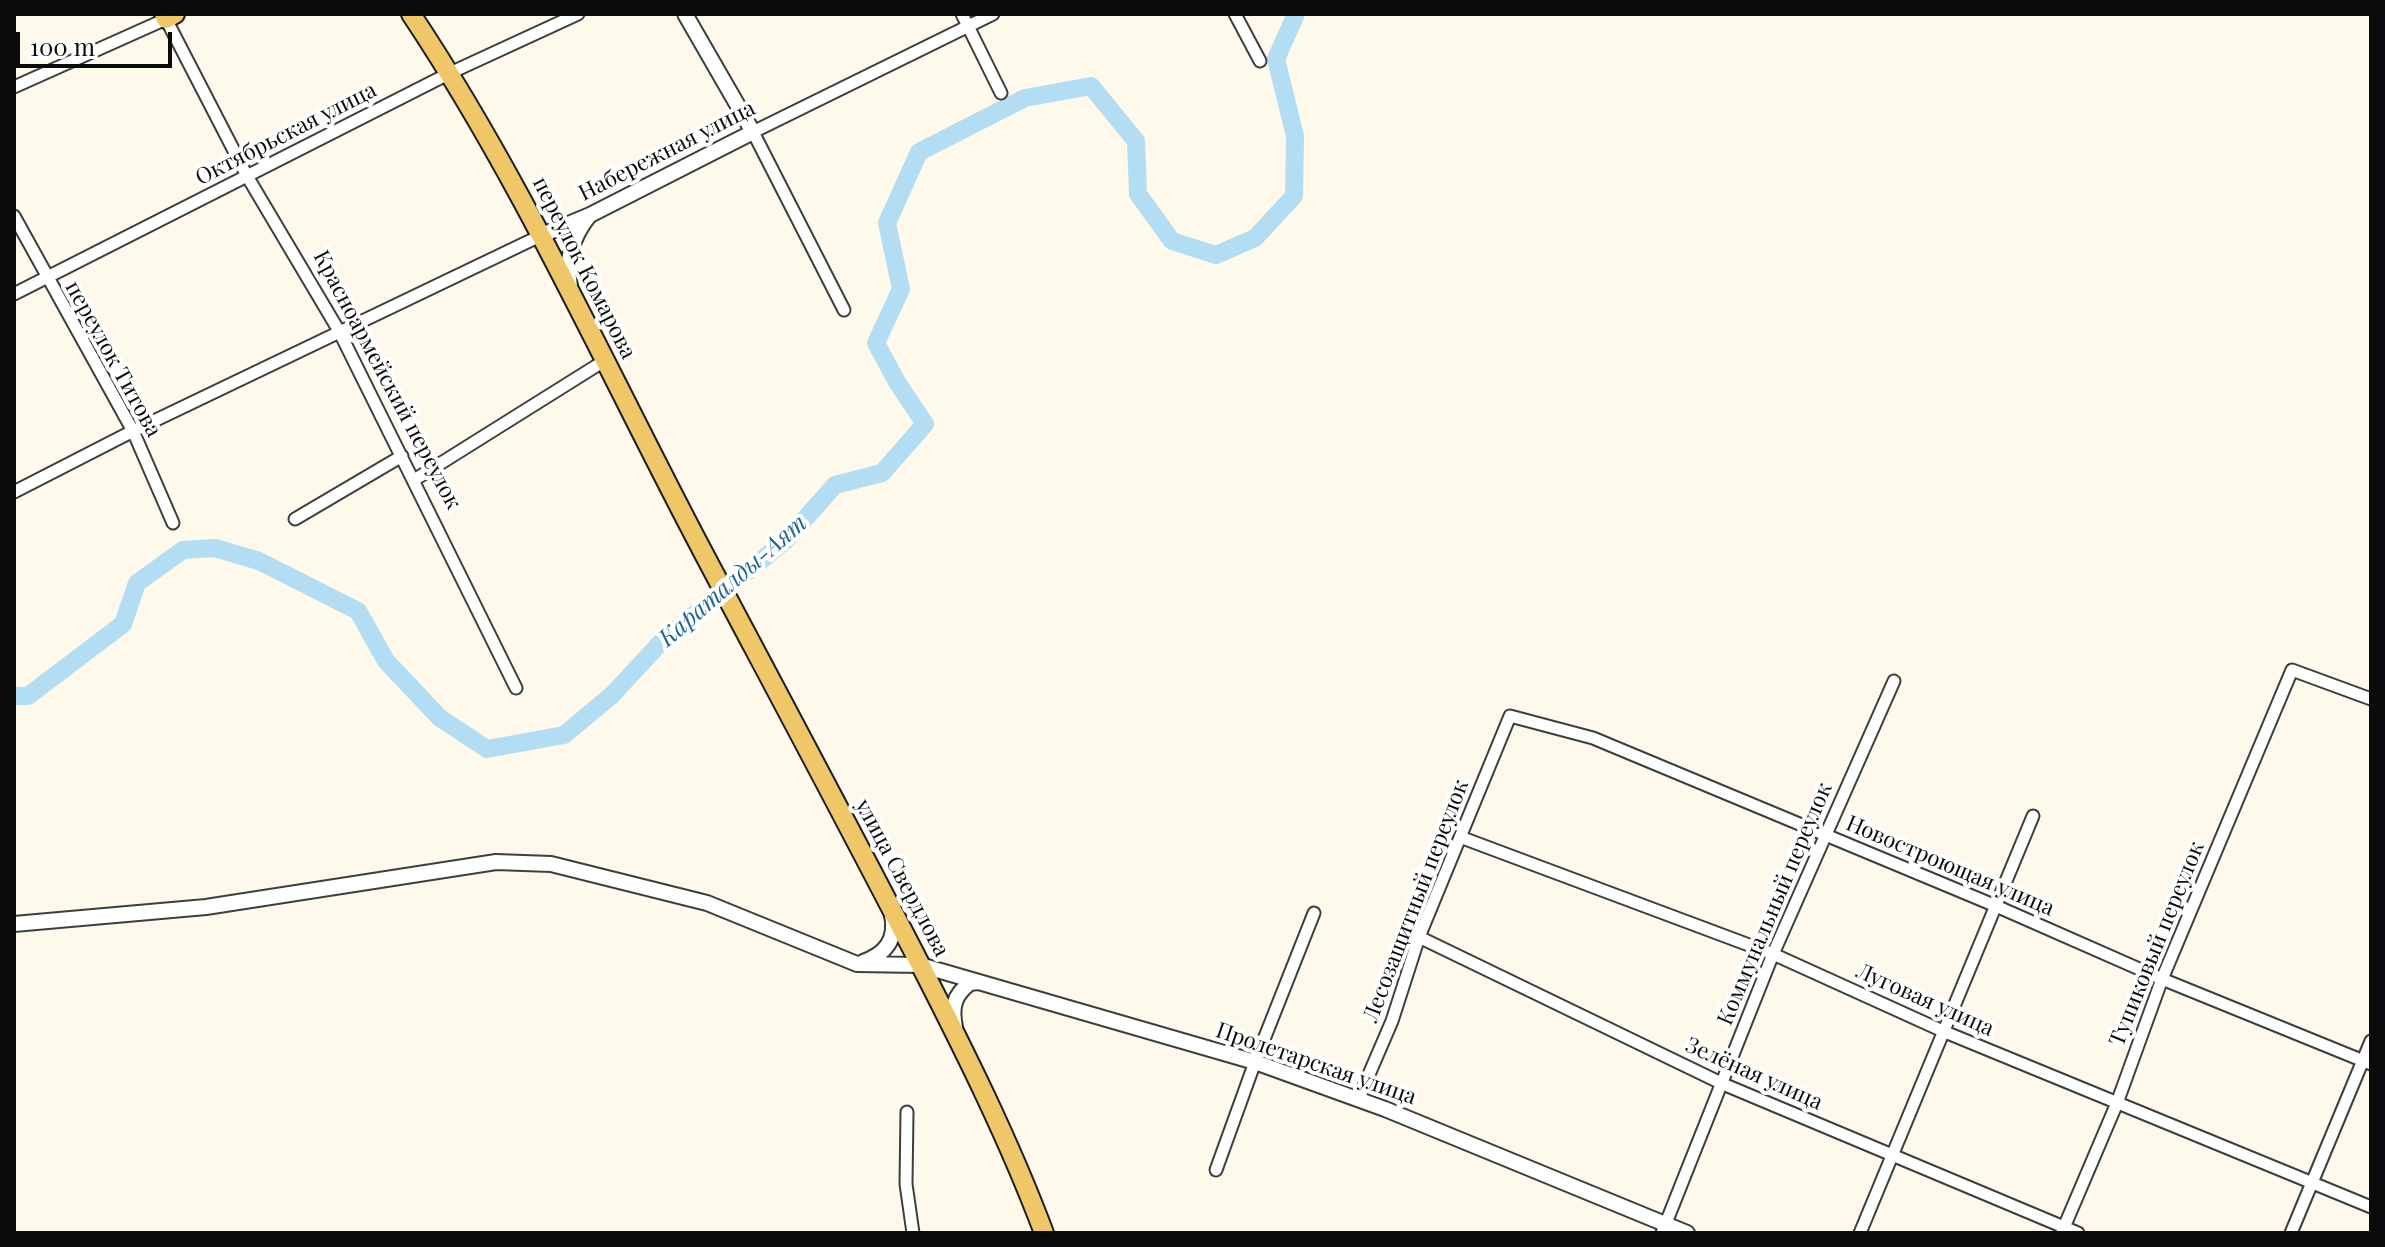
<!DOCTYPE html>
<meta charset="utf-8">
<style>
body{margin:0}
#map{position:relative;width:2385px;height:1247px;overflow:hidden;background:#fef9ea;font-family:"Playfair Display",serif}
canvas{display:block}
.frame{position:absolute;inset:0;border:16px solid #0b0b0b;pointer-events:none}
.scale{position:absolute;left:16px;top:32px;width:156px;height:36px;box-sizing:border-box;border:4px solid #0b0b0b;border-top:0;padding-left:10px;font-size:24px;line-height:28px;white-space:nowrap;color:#0b0b0b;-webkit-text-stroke:6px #fff;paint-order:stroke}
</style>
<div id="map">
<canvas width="2385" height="1247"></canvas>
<div class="frame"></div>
<div class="scale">100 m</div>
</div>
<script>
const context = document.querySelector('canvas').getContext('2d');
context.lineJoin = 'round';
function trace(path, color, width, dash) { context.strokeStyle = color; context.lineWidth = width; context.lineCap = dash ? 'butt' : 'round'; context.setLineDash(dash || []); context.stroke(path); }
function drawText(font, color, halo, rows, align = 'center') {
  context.font = font + ' "Playfair Display",serif'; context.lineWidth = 8; context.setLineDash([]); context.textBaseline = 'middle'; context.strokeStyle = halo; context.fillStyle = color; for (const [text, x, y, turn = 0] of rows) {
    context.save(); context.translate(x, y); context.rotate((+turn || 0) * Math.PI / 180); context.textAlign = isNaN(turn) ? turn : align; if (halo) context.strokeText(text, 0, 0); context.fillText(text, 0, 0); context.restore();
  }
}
trace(new Path2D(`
 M14,696H28L123,624L137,583L183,550L215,548L259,561L358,611L386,661L440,718L487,749L564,735L612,695L663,640L786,540L835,485L882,473L925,424L897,382L876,343L901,289L887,223L919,152L1025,98L1091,86L1136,141L1138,194L1172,241L1216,255L1255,238L1294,196L1295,136L1276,59L1296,14`), '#b2ddf2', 18);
const minor = new Path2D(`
 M962,14L1001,93
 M1235,14L1260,61
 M14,87L166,19L247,176L339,331L516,688
 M14,216L133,431L173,523
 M14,294L450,73L578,14
 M844,310L753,132L993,14
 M414,480L604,361
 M14,492L133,431L542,235
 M295,519L402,456
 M1460,837L1773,954L1945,1032L2371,1207
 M1419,937L1723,1084L2078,1233
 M1358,1100L1392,1021L1419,937L1510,716L1593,738L1996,906L2162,979L2371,1064
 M907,1112L906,1184L913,1233
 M1216,1170L1255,1062L1314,913
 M2062,1232L2117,1103L2162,979L2292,670L2371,699
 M1662,1233L1773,954L1894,681
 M1860,1233L2033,816
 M2291,1233L2371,1041`);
const tertiary = new Path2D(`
 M542,235L590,215L753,132L685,14
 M570,286C565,260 573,236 589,216
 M14,924L206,907L496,862L551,864L707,903L857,964L920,965L1255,1062L1385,1109L1687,1233
 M863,962C886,954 897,939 892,915
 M955,1027C951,1007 954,995 970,983L978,982`);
const primary = new Path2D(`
 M164,14L166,19L175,14
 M411,14C525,185 608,373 704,554C776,690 849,826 920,964C965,1052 1009,1140 1044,1233`);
trace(minor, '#3e3e3e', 15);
trace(tertiary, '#3e3e3e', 18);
trace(primary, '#1c1c1c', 22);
trace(minor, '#fff', 11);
trace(tertiary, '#fff', 14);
trace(primary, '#f0c768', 18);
drawText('22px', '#0b0b0b', '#fff', [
 ["Октябрьская улица",286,134,-27],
 ["Набережная улица",667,151,-27],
 ["переулок Комарова",584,268,63],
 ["переулок Титова",113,359,61],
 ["Красноармейский переулок",387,380,62],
 ["Новостроющая улица",1950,866,23],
 ["улица Свердлова",902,878,62],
 ["Лесозащитный переулок",1416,901,-69],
 ["Коммунальный переулок",1775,904,-67],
 ["Тупиковый переулок",2157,944,-68],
 ["Луговая улица",1925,1000,24],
 ["Пролетарская улица",1316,1064,19],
 ["Зелёная улица",1754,1074,24]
]);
drawText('italic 24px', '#1d6693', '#fff', [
 ["Караталды-Аят",733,581,-41]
]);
</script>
